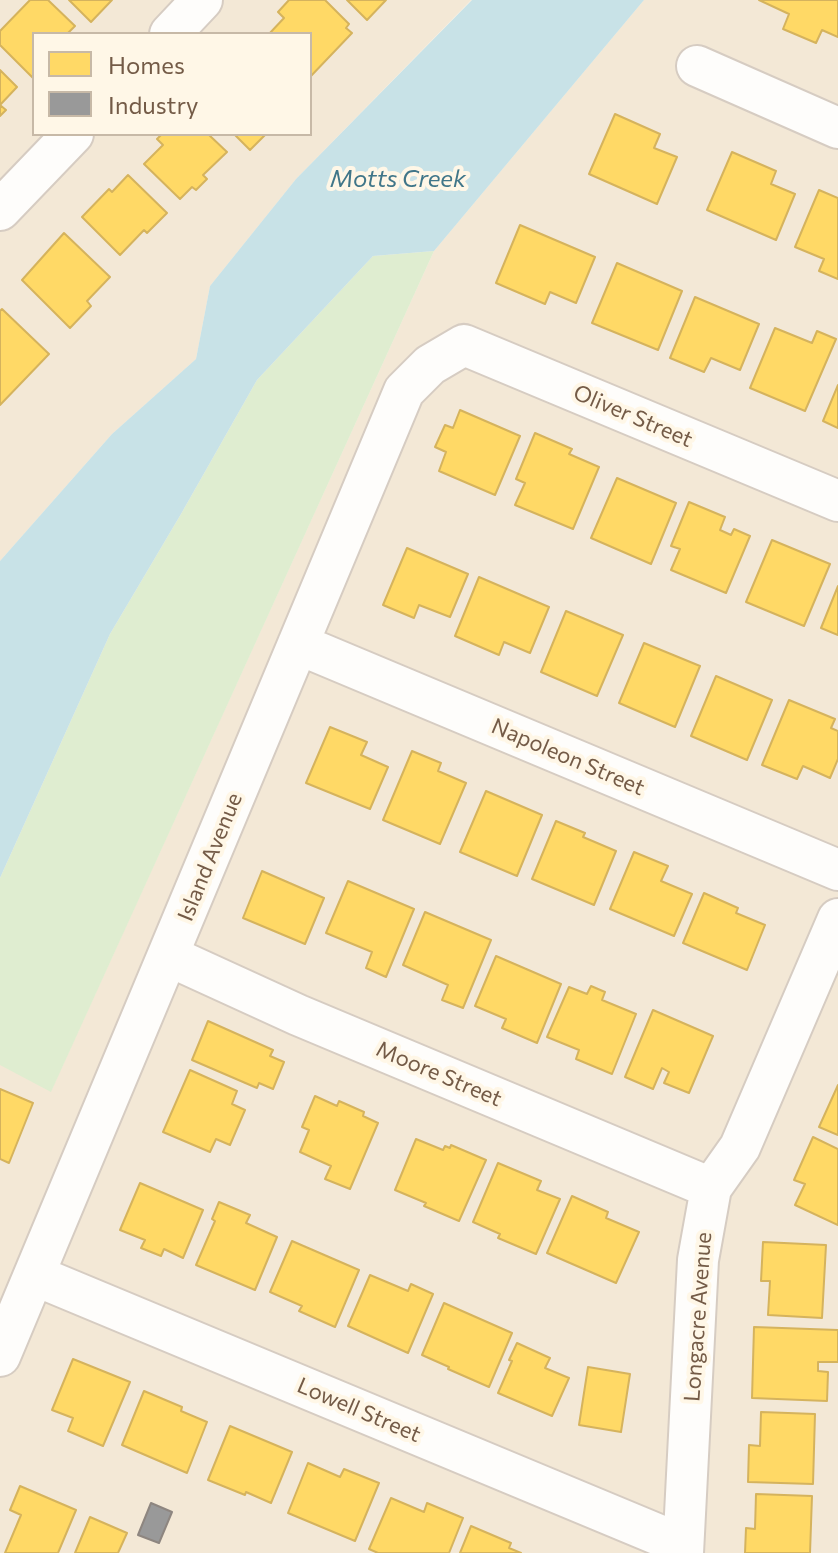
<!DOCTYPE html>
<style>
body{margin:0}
#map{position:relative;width:838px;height:1553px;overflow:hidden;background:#f7f1e6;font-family:Commissioner,sans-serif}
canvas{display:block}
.legend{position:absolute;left:32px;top:32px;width:280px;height:104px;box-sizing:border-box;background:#fff7e7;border:2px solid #c7b9a7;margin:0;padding:10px 14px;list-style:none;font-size:24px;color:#745b47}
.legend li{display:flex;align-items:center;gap:16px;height:40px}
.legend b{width:40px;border:2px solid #c7b9a7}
</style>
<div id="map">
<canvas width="838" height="1553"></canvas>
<ul class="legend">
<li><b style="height:22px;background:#ffd966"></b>Homes</li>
<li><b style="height:22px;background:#999"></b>Industry</li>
</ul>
</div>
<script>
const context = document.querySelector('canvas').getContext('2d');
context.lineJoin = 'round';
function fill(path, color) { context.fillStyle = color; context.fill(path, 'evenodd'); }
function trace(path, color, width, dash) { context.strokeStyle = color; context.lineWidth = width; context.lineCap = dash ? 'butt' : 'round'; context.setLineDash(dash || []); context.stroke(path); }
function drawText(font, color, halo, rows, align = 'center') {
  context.font = font + ' Commissioner,sans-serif'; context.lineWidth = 8; context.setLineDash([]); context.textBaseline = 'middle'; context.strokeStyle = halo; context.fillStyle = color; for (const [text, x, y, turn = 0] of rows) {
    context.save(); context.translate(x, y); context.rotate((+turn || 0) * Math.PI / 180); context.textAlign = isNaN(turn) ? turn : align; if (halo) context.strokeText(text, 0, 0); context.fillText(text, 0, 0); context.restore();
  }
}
fill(new Path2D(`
 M0,0H471L296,179L210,286L196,359L112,434L0,561ZM34,34H310V134H34Z
 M644,0H838V1553H0V1063L51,1091L434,251Z`), '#f3e8d6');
fill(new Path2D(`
 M434,251L51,1092L0,1065V878L110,634L181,514L257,380L373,256Z`), '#dfedd0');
fill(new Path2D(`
 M472,0H644L434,251L373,256L257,380L181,514L110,634L0,878V561L112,434L196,359L210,286L296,179Z`), '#c8e2e7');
const homes = new Path2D(`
 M30,0H48L75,26L67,34H34V79L0,45V31Z
 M69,0H112L91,22Z
 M289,0H325L349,24L346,28L352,33L310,77V34H269L284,18L278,12Z
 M347,0H386L367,20Z
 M759,0H838V37L822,30L816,43L783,29L789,14Z
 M0,70L17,87L0,105L6,110L0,116Z
 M615,114L660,134L654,148L677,157L657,204L589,174Z
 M162,134H208L227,152L203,175L207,179L196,190L192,187L180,199L144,164L163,145L157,139Z
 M234,134H266L250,150Z
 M732,152L776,171L771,184L795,194L776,240L707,210Z
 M128,175L167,213L147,233L144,230L120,255L82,217L109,189L112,192Z
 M819,190L838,198V279L819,271L824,259L795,247Z
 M520,225L595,257L576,303L550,292L545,304L496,283Z
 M64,233L110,277L87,301L91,306L70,328L22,280Z
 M617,263L682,291L658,350L592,323Z
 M695,297L759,324L740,370L711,358L704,372L670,358Z
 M2,309L49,354L0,405V311Z
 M775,328L812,343L817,331L836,339L805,411L750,388Z
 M838,385V428L823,421Z
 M460,410L520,436L495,495L439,471L446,452L435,447L445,425L453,428Z
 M535,433L572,449L569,454L599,467L573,529L515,505L525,483L516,479Z
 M617,478L676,503L651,564L591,538Z
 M689,502L725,517L720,530L731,535L734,529L750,536L726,593L671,570L680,549L671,546Z
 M772,540L830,564L804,626L746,602Z
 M407,548L468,574L450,617L419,605L414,618L383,605Z
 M479,577L549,607L530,653L504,642L499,655L455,636Z
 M838,586V635L821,628Z
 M566,611L623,635L597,696L541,672Z
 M644,643L700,666L675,727L619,703Z
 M716,676L772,700L747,760L691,736Z
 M789,700L835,719L831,728L838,731V759L830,778L803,766L797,779L762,765Z
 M330,727L367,742L361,755L388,767L370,809L306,783Z
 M412,751L441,763L438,771L466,783L440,844L383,820Z
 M486,791L542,815L517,876L460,852Z
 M556,821L585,833L583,837L616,851L594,905L532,879Z
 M634,852L668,866L661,881L692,894L674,936L610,909Z
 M262,871L324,898L305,944L243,918Z
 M348,881L414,909L386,977L366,968L372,952L326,933Z
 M704,893L738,908L736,913L765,925L747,970L683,943Z
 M425,912L491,940L463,1008L442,1000L448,985L403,965Z
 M496,956L561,984L537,1043L502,1028L506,1019L475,1006Z
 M591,986L605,992L602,1000L636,1014L612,1074L576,1059L579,1050L547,1037L569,987L587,994Z
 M653,1010L713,1036L689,1093L664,1083L669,1072L662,1068L653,1089L625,1077Z
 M208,1021L273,1050L270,1056L284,1062L273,1089L259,1083L257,1088L192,1060Z
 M190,1070L237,1091L232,1104L245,1110L230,1145L216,1139L210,1152L163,1132Z
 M838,1085V1135L819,1127Z
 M0,1089L33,1103L9,1163L0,1159Z
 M315,1096L337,1106L339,1101L364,1112L363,1116L378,1123L350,1189L325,1179L331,1166L300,1152L309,1130L302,1127Z
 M813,1137L838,1149V1225L795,1205L805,1184L794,1180Z
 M416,1139L443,1150L445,1146L450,1148L451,1145L486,1160L459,1221L424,1206L426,1203L395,1190Z
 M498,1163L541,1181L537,1190L560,1199L536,1254L498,1238L500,1234L473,1222Z
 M140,1183L203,1210L183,1258L164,1249L161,1256L141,1248L145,1240L120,1230Z
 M572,1196L608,1212L606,1218L639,1232L616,1283L547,1253Z
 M219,1202L250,1215L246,1223L277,1237L255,1290L196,1265L215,1221L212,1219Z
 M292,1241L359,1270L335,1327L299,1311L302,1306L270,1292Z
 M763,1242L826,1245L822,1318L768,1315L770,1281H761Z
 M370,1275L408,1291L411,1284L433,1294L408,1353L348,1326Z
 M444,1303L512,1333L489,1387L448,1369L449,1367L422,1355Z
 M754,1327L838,1330V1362H818V1371L828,1372L827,1401L752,1398Z
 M517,1343L550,1358L545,1368L569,1378L552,1416L498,1393L512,1361L509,1360Z
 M73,1359L130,1382L103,1446L68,1431L73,1418L52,1410Z
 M588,1367L630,1374L621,1432L579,1425Z
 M144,1391L182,1407L181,1411L207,1422L187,1473L122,1445Z
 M761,1412L815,1414L813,1484L748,1482L749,1445L760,1446Z
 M230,1426L292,1452L271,1503L246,1492L245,1495L208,1480Z
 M308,1463L340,1477L344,1469L379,1483L355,1541L288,1513Z
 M20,1486L76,1510L58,1553H5L21,1515L10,1510Z
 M756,1494L812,1496L810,1553H745L746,1528L755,1529Z
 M391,1498L424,1512L427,1503L463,1518L449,1553H378L369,1549Z
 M90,1517L127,1533L118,1553H75Z
 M471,1526L511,1543L509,1548L521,1553H460Z`);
fill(homes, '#ffd966');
trace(homes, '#d5b35d', 2);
const industry = new Path2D(`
 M151,1503L172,1512L159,1543L138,1535Z`);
fill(industry, '#999');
trace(industry, '#8e8680', 2);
const minor = new Path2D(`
 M170,34L202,0
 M697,66L838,128
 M0,210L73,134
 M298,644L838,870
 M169,956L298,1015L711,1188
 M34,1275L683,1545
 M0,1356L404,391L430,365L464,345L838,501
 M683,1553L698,1260L711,1188L740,1147L838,919`);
trace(minor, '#d6ccc2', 44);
trace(minor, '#fefdfb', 40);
drawText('22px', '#745b47', '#fff7e7', [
 ["Oliver Street",633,416,23],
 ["Napoleon Street",568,757,23],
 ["Island Avenue",210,857,-68],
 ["Moore Street",439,1074,23],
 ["Longacre Avenue",698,1317,-86],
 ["Lowell Street",359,1410,23]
]);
drawText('italic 24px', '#407689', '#fff7e7', [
 ["Motts Creek",398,179]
]);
</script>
